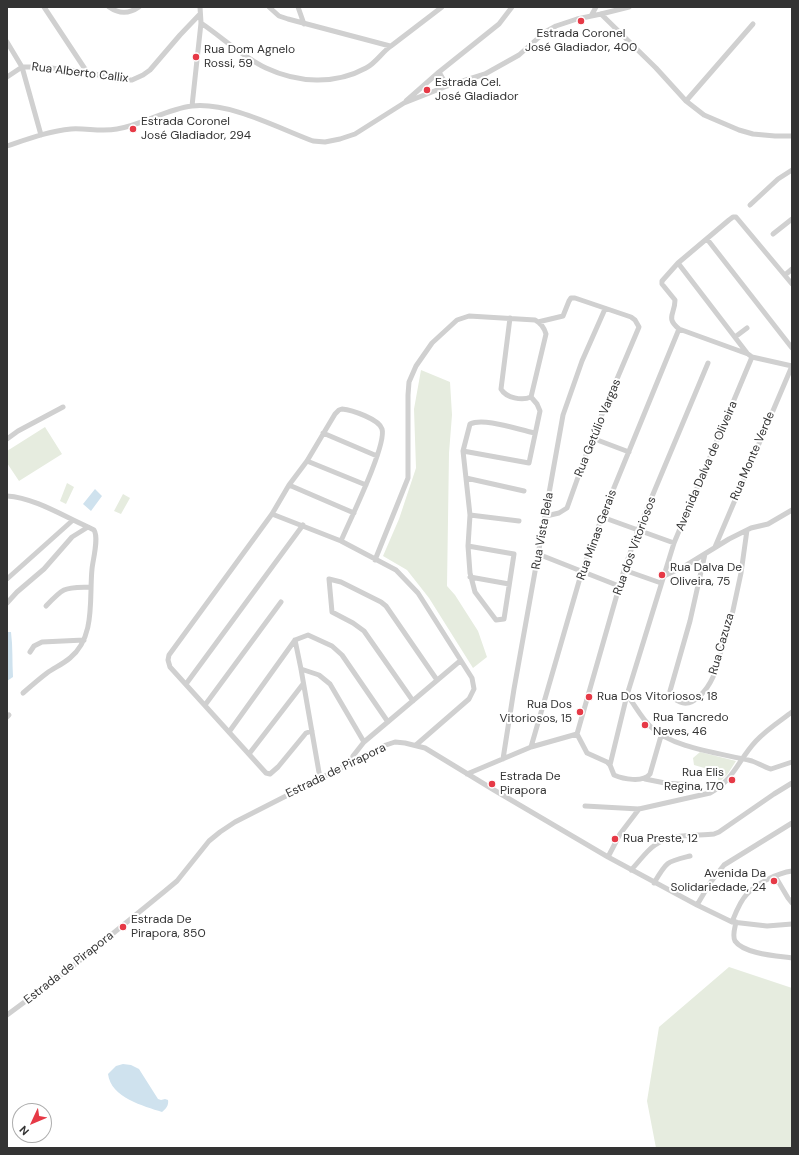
<!DOCTYPE html>
<meta charset="utf-8">
<style>
body{margin:0}
#map{position:relative;width:799px;height:1155px;overflow:hidden;background:#fff;font-family:"DM Sans",sans-serif}
canvas{display:block}
.frame{position:absolute;inset:0;border:8px solid #333;pointer-events:none}
.north{position:absolute;left:12px;top:1103px;width:40px;height:40px;box-sizing:border-box;background:#fff;border:1px solid #adadad;border-radius:50%;rotate:226deg;font-size:11px;font-weight:700;line-height:16px;text-align:center;color:#333}
.north::after{content:'';display:block;margin:auto;width:14px;height:18px;background:#e63946;clip-path:polygon(50% 0,100% 100%,50% 72%,0 100%)}
</style>
<div id="map">
<canvas width="799" height="1155"></canvas>
<div class="frame"></div>
<div class="north">N</div>
</div>
<script>
const context = document.querySelector('canvas').getContext('2d');
context.lineJoin = 'round';
function fill(path, color) { context.fillStyle = color; context.fill(path, 'evenodd'); }
function trace(path, color, width, dash) { context.strokeStyle = color; context.lineWidth = width; context.lineCap = dash ? 'butt' : 'round'; context.setLineDash(dash || []); context.stroke(path); }
function drawText(font, color, halo, rows, align = 'center') {
  context.font = font + ' "DM Sans",sans-serif'; context.lineWidth = 4; context.setLineDash([]); context.textBaseline = 'middle'; context.strokeStyle = halo; context.fillStyle = color; for (const [text, x, y, turn = 0] of rows) {
    context.save(); context.translate(x, y); context.rotate((+turn || 0) * Math.PI / 180); context.textAlign = isNaN(turn) ? turn : align; if (halo) context.strokeText(text, 0, 0); context.fillText(text, 0, 0); context.restore();
  }
}
fill(new Path2D(`
 M421,370L450,382L452,415L449,453L447,586L455,595L478,631L487,657L473,668L429,598L407,570L383,556L399,519L416,468L414,409Z
 M45,427L62,454L19,481L7,463V451Z
 M67,483L74,487L66,504L60,501Z
 M123,494L130,498L121,514L114,511Z
 M700,752L736,761L727,775L718,783V772L694,765L693,758Z
 M729,967L792,988V1148H656L647,1101L659,1027Z`), '#e6ecdf');
fill(new Path2D(`
 M95,489L102,496L91,511L83,504Z
 M7,632H11C13,647 12,662 13,677L7,681Z
 M123,1064L131,1065L139,1069L158,1099L161,1100L165,1099L168,1100C169,1105 166,1109 162,1112C144,1106 111,1098 108,1074L116,1066Z`), '#cfe2ee');
trace(new Path2D(`
 M44,7L87,72
 M109,7C119,14 129,14 139,7
 M269,7L279,16L288,19L390,46
 M298,7L304,24
 M601,14L656,68L686,101L704,115L739,130L753,134L775,136H792
 M591,16L596,7
 M201,23C223,38 243,57 266,68C298,83 335,85 366,68C376,63 382,52 391,46C408,33 425,20 442,7
 M7,42L22,67L41,135
 M439,72L447,86
 M7,77L22,67H42L87,72L118,80H132L143,75L150,70L180,35L200,14
 M406,101L439,72L499,24L512,7
 M686,101L753,24
 M192,106L201,23L200,7
 M7,146C28,139 49,131 71,129C86,128 102,132 117,129C143,125 166,109 192,106C230,102 278,128 313,141L325,142L340,139L355,134L404,103L447,86L485,74L519,55L545,32L556,26L577,19L601,14L629,7
 M750,205L778,179L792,170
 M773,234L792,219
 M707,239L792,348
 M678,263L747,353
 M785,275L792,269
 M510,318L501,389C506,398 522,401 531,397
 M538,322L563,316L569,301L571,298H575L631,317L635,320L639,327L592,438L567,508L559,513L546,516
 M735,337L747,328
 M792,366L752,357L748,354L679,329C665,317 675,315 675,300L662,284V281L678,263L729,220L733,217H736L792,284
 M323,433L377,456
 M592,438L629,452
 M7,439L18,431L63,407
 M463,451L529,463L540,411L537,404L531,397
 M307,461L366,485
 M466,478L524,491
 M289,485L354,513
 M7,496C35,498 63,516 88,527
 M272,514L341,541L396,570L418,593L472,678L474,689L469,699L416,745
 M470,515L519,521
 M602,517L674,543
 M468,546L514,554L504,619L496,620L475,592L470,573L468,546L470,515L463,451L470,424C484,417 519,430 535,433
 M715,547L792,366
 M538,554L619,586
 M705,554L690,621L670,691C671,696 675,700 680,702C694,708 708,688 713,677L732,615L741,573L747,530
 M375,560L408,478V395L409,382L416,366L432,343L457,320L469,316L535,320C541,323 544,327 546,334L531,397
 M624,570L661,583
 M664,576L685,566L729,539L751,528L768,524L792,510
 M470,577L509,584
 M7,579L73,520
 M7,603L17,592L44,569L72,537L88,527L94,530C99,538 93,559 92,569C89,598 96,637 70,658C63,664 54,668 47,673C39,679 31,686 23,693
 M46,606C65,586 64,588 91,587
 M295,640L301,669L320,778
 M30,652L34,646L42,642L84,640
 M301,669L319,675L330,684L364,742
 M186,684L303,525
 M627,695C635,705 641,718 651,727C674,749 721,753 752,761C758,763 764,767 771,769L792,762
 M413,701L364,631L353,623L332,612L329,579L341,582L381,602L386,606L437,680
 M205,705L281,602
 M7,717L9,715
 M312,731L306,733L278,767L270,774L266,773L170,667L168,660L169,655L272,514L289,485L307,461L335,414L339,410L342,409C352,410 379,419 382,429C387,445 349,522 341,541
 M229,732L295,640L308,635L332,646L342,655L388,722
 M577,734L624,570L638,530L708,363
 M577,734L587,753L607,762L610,765L614,775C623,779 643,783 650,774L661,736
 M531,747L582,571L602,517L679,329
 M249,754L303,684
 M503,759L514,689L563,415L582,361L605,309
 M352,762L353,756L364,742L460,661
 M610,765L627,695L674,543L752,357
 M467,774L531,747L577,734
 M645,779L665,783L692,785
 M585,806L639,809L710,793C735,779 738,760 756,741C766,730 780,721 792,712
 M608,857L620,834L639,809
 M631,870C639,862 646,851 655,845C671,833 696,836 714,834L719,832L774,794L792,783
 M775,876L788,898L792,903
 M654,883C667,861 666,862 690,856
 M697,905L710,883L724,865L792,823
 M732,922C736,912 740,901 747,894C757,883 778,873 792,871
 M736,922C735,928 732,935 735,941C744,954 778,956 792,958
 M7,1015L73,966L165,891L177,881L209,841L220,832L235,822L386,745L395,742L405,743L425,748L494,790L608,857L697,905L732,922L767,926L792,924`), '#d0d0d0', 5);
for (const [x, y, r, color] of [
 [581,21,4,"#e63946"],
 [196,57,4,"#e63946"],
 [427,90,4,"#e63946"],
 [133,129,4,"#e63946"],
 [662,575,4,"#e63946"],
 [589,697,4,"#e63946"],
 [580,712,4,"#e63946"],
 [645,725,4,"#e63946"],
 [732,780,4,"#e63946"],
 [492,784,4,"#e63946"],
 [615,839,4,"#e63946"],
 [774,881,4,"#e63946"],
 [123,927,4,"#e63946"]
]) { const dot = new Path2D(); dot.arc(x, y, r, 0, 2 * Math.PI); context.fillStyle = color; context.fill(dot); trace(dot, '#fff', 1.5); }
drawText('12px', '#333', '#fff', [
 ["Estrada Coronel",581,34,"center"],
 ["José Gladiador, 400",581,48,"center"],
 ["Rua Dom Agnelo",204,50],
 ["Rossi, 59",204,64],
 ["Estrada Cel.",435,83],
 ["José Gladiador",435,97],
 ["Estrada Coronel",141,122],
 ["José Gladiador, 294",141,136],
 ["Rua Dalva De",670,568],
 ["Oliveira, 75",670,582],
 ["Rua Dos Vitoriosos, 18",597,697],
 ["Rua Dos",572,705,"right"],
 ["Vitoriosos, 15",572,719,"right"],
 ["Rua Tancredo",653,718],
 ["Neves, 46",653,732],
 ["Rua Elis",724,773,"right"],
 ["Regina, 170",724,787,"right"],
 ["Estrada De",500,777],
 ["Pirapora",500,791],
 ["Rua Preste, 12",623,839],
 ["Avenida Da",766,874,"right"],
 ["Solidariedade, 24",766,888,"right"],
 ["Estrada De",131,920],
 ["Pirapora, 850",131,934]
], 'left');
drawText('12px', '#333', '#fff', [
 ["Rua Alberto Callix",80,73,7],
 ["Rua Getúlio Vargas",598,428,-68],
 ["Rua Monte Verde",753,456,-67],
 ["Avenida Dalva de Oliveira",707,466,-67],
 ["Rua Vista Bela",543,531,-80],
 ["Rua Minas Gerais",597,535,-70],
 ["Rua dos Vitoriosos",635,546,-70],
 ["Rua Cazuza",722,644,-74],
 ["Estrada de Pirapora",336,771,-26],
 ["Estrada de Pirapora",69,968,-38]
]);
</script>
